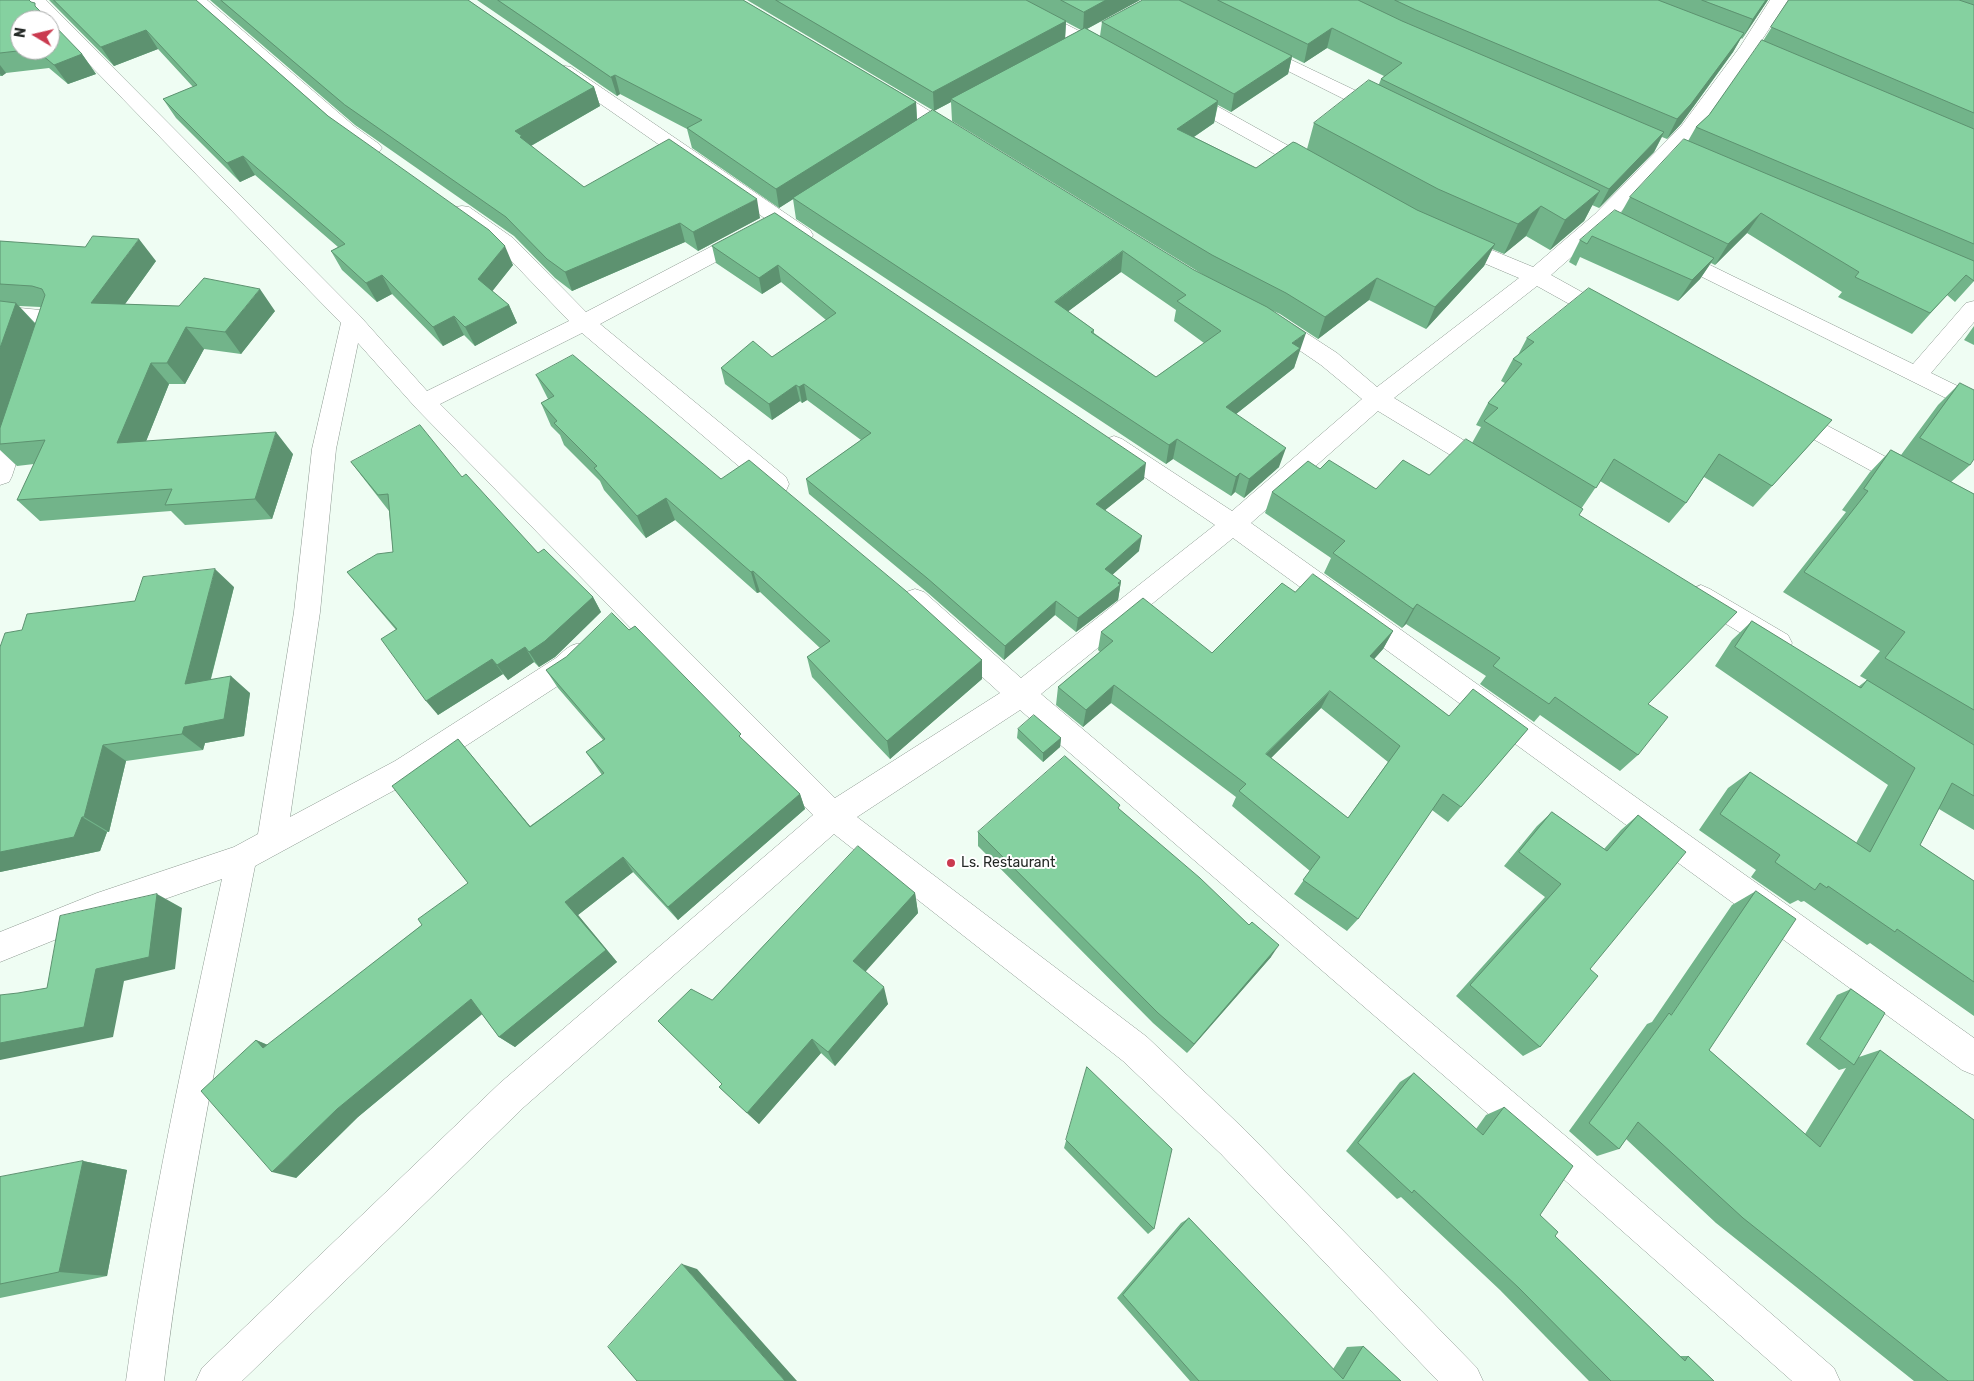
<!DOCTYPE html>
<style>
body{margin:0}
#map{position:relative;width:1974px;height:1381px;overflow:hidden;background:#effdf3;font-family:Rubik,sans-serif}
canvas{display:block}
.north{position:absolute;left:10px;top:10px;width:50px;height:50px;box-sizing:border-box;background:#fff;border:1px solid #a8aaa9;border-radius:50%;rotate:279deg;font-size:14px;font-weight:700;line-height:20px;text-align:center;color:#252a27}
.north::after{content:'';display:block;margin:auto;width:18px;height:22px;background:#ca3a4f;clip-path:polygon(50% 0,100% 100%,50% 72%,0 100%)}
</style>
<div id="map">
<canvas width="1974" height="1381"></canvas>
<div class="north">N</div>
</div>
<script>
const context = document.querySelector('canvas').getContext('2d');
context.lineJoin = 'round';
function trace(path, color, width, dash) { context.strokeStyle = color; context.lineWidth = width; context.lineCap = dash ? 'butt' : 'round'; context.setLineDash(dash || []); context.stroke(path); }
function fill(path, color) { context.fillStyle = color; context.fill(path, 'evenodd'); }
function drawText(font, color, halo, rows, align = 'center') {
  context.font = font + ' Rubik,sans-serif'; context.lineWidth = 4; context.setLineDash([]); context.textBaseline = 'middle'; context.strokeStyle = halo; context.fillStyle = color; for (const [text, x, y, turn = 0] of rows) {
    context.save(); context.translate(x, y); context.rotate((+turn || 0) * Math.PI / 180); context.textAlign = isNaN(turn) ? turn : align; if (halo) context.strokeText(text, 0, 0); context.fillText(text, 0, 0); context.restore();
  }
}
const street = new Path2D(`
 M27,0H46L360,316L427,391L569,321L499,248L455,217L452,212L455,207L462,206L469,207L513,238L586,312L739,232L746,230L753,232L756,237L753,242L600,324L786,477L789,484L786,491L777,493L768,491L582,333L440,404L835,798L1000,693L906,608L902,600L906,592L915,589L924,592L1021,678L1215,525L1106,451L1102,445L1106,439L1114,436L1122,439L1232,511L1362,399L1321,365L1264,326L1261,321L1264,316L1272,313L1280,316L1337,353L1377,387L1519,278L1446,247L1443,242L1446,237L1453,235L1460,237L1533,267L1595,214L1682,125L1740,47L1770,0H1788L1756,49L1696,133L1609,224L1551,275L1616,311L1619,316L1616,321L1608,323L1600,321L1537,286L1394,398L1498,461L1501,467L1498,473L1489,476L1480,473L1378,411L1251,523L1974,1038V1075L1962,1070L1233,538L1041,694L1575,1144L1834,1368L1840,1381H1792L1551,1168L1020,710L857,817L1147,1037L1245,1130L1477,1368L1483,1381H1438L1221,1154L1123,1061L834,834L524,1107L242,1381H196L202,1368L500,1083L813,815L416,408L358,343L336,449L320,612L290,817L395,761L556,658C567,648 574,640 590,645L593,653L590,661L576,674L415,779L255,866C221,1037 185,1208 164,1381H126C149,1212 186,1046 222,879L99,922L0,962V932L97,893L234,847L258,834L294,612L312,449L341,323L50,24V20H46Z
 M188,0H207L354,126L379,144L382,148L379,152C364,156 352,143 340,134Z
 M997,0H1019L1112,48L1115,52L1112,56L1106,57L1100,56L1000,4Z
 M1256,43L1390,107L1392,111L1390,115L1383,117L1376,115L1250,52L1247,48L1250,44Z
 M565,66L571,67L810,230L813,235L810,240L803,242L796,240L559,75L556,71L559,67Z
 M885,86L892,88L964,132L967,136L964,140L957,142L950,140L878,96L876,92L878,88Z
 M1183,89L1190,91L1321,164L1324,168L1321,172L1314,174L1307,172L1176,99L1174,95L1176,91Z
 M1673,247L1913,364L1966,303L1974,301V322L1931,373L1974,394V412L1666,259L1663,254L1666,249Z
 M0,306L60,312L63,317L53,344L45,347L37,344L34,339L39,323L0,320Z
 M1788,406L1796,409L1974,504V525L1965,522L1780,421L1776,415L1780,409Z
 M18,411L26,414L30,420L12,476L9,482L0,485V439L10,414Z
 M1701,585L1710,589L1788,635L1792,643L1788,651L1779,654L1770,651L1692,603L1688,596L1692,589Z`);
trace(street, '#8c9990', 1);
fill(street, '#fff');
fill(new Path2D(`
 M0,0L20,50H50L82,54L96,74L68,84L49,68L6,73L2,76H0Z
 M49,0H196L328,116L513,265L492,291L509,305L517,323L475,346L464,335L443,346L392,294L377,302L342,270L331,251L338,247L255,175L240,182L176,118L163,99L193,87L158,49L114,66Z
 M210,0H468L594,87L600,106L531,146L584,187L760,218L698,251L685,242L572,291L555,278L514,236L355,125Z
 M477,0H743L916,102L917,120L1207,277L952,121L951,102L934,111L747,0H1140L1087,29L1100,36L1102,22L1143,0H1768L1742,39L1741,38L1733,52L1681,124L1667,139L1662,137L1654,152L1599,208L1592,205L1584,221L1550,250L1526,236L1504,254L1492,249L1484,266L1426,329L1369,300L1318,339L1280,314L1271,310L1299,353L1298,354L1294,368L1236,414L1279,467L1244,498L1235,492L1231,496L1173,459L1166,464L796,219L793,199L779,208L692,148L687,129L620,94L617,96ZM1066,22L1081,30L1065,38ZM1327,48L1384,76L1381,79L1379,84L1314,123L1307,149L1256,168L1194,137L1214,123L1218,105L1231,112L1288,74L1292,57L1304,63ZM1121,272L1176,310L1174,321L1204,343L1156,377L1094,333V330L1068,311Z
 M1789,0H1974V281L1955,302L1947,295L1912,334L1838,297L1842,292L1747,233L1715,265L1711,263L1700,279L1678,301L1580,257L1576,266L1569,262L1580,240L1621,213L1630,197L1688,141L1696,127L1709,115L1763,41Z
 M775,213L1144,479L1105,510L1139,551L1112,575L1121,581L1118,600L1076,632L1055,615L1004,660L928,593L809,494L806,479L861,440L807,400L802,403L800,401L772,420L725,384L721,368L772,357L826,320L781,282L762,294L716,263L712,246Z
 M0,241L156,261L125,304L275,311L241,354L204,349L185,384H169L146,441L293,454L272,519L185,525L171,511L40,521L17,500L34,464L17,466L0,450ZM19,306L41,307L36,324Z
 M1974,326V345L1964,340Z
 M1527,338L1832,420L1753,507L1704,477L1686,503L1669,523L1600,481L1581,509L1579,515L1648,704L1638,755L1620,771L1540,715L1534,722L1480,684L1486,676L1406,624L1402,628L1324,573L1331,558L1265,513L1272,492L1320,469L1376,489L1429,475L1472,443L1481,427L1476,425L1488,403L1505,383L1501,381L1513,359L1518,355Z
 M536,375L721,479L982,660V679L890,759L812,677L807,657L820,648L760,592L757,593L675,520L646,538L604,490L600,481L564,445L560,435L551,426L541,403L548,399Z
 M1960,383L1970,465L1951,482L1974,494V830L1939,809L1920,845L1974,881V1016L1870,943L1867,945L1804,901L1801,902L1798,900L1790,904L1751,877L1756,870L1699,830L1728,788L1750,772L1856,843L1888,785L1715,666L1732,640L1752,621L1858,687L1867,680L1860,676L1880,651L1783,592L1846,512L1842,510L1870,472L1891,450L1901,455L1938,405Z
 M351,462L462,477L538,553L593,597L601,612L555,657L539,667L534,662L508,680L503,674L438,715L396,630L347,572L393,552L389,511L364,479Z
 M234,587L211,679L250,693L244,736L205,743L203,750L126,761L109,832H107L100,851L0,872V647L22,630L135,601Z
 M1295,592L1393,631L1383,649L1374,659L1449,716L1528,729L1448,822L1432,810L1358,919L1347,931L1294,894L1310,871L1232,806L1236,797L1111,703L1083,727L1056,705L1058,687L1100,652L1098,650L1101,632L1212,653ZM1321,708L1388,762L1348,818L1271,758Z
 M546,670L744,741L800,794L805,809L678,920L633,872L578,915L617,962L515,1047L499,1037L482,1014L358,1117L296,1178L256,1040L268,1045L422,925L468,883L458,739L530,826L602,775L586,752L603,740L558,688Z
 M1018,729L1061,738L1060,747L1043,762L1017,738Z
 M1119,809L1249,925L1271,957L1187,1053L1153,1023L978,846V832Z
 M1552,812L1604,849L1621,830L1638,815L1590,969L1540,1047L1523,1056L1456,996L1545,897L1504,866L1537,826Z
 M1756,891L1709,1050L1805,1134L1846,1068L1839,1070L1806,1044L1837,995L1851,989L1859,1057L1880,1050L1974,1381H1914L1716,1223L1626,1139L1619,1149L1597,1156L1569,1131L1647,1024L1652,1022L1732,905Z
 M915,893L918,913L865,971L888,1004L835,1066L821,1053L759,1124L719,1087L722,1084L658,1021L712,1000Z
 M1087,1067L1154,1229L1148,1234L1064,1148Z
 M1414,1073L1476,1129L1486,1115L1504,1107L1540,1215L1555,1236L1680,1356H1688L1714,1381H1589L1500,1290L1401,1197L1397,1199L1346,1151L1400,1082Z
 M83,1161L127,1170L107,1276L0,1298V1177Z
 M1189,1218L1333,1369L1347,1347L1363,1346L1401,1381H1190L1117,1298L1181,1223Z`), '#72b48a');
fill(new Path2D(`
 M1106,0H1140L1083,31L1084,12Z
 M1766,0H1768L1742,39L1753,19Z
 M1066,21L1065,40L951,99V102L934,111L933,92Z
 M1332,28L1327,48L1304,63L1308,44Z
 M146,30L158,49L114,66L101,47Z
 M1744,33L1733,52L1681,124L1667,139L1677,119Z
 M82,54L96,74L68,84L54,65Z
 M1292,56L1288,74L1231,112L1234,94Z
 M0,65L6,73L2,76L0,74Z
 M615,75L620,94L617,96L611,77Z
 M594,87L600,106L527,148L515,131Z
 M1218,101L1214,123L1173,151L1177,129Z
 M916,102L917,121L779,208L776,189Z
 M1664,132L1654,152L1599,208L1609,189Z
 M243,156L255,175L240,182L227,163Z
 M1600,191L1584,221L1550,250L1565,220Z
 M757,199L760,218L698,251L693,232Z
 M1541,206L1526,236L1504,254L1518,224Z
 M1761,213L1747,233L1715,265L1728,244Z
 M680,223L685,242L572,291L565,272Z
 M139,239L156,261L110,325L91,303Z
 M1495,244L1484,266L1426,329L1435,307Z
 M505,246L513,265L487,298L478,279Z
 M1123,251L1121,272L1054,322L1055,302Z
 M1714,258L1700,279L1678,301L1692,280Z
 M778,265L781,282L762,294L759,278Z
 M382,275L392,294L377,302L366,283Z
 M1377,278L1369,300L1318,339L1325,317Z
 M260,289L275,311L241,354L225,332Z
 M16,303L36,325L0,434V348Z
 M509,305L517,323L475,346L465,327Z
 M454,316L464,335L443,346L433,327Z
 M186,327L204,349L185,384L167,363Z
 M1306,333L1294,368L1221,426L1226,407L1292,343Z
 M151,363L169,384L137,464L117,443Z
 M804,384L807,400L802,403L799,387Z
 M796,385L800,401L772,420L769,404Z
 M276,432L293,454L272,519L255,499Z
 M1177,439L1173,459L1166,464L1169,445Z
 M1286,448L1279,467L1244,498L1249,479Z
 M1146,463L1144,479L1094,519L1096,504Z
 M1240,473L1235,492L1231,496L1236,477Z
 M666,498L675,520L646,538L637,516Z
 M1142,536L1139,551L1102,584L1105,569Z
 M215,569L234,587L205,701L185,684Z
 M753,571L760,592L757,593L751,572Z
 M1121,581L1118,600L1076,632L1078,618Z
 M593,597L601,612L555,657L539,667L529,652Z
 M1056,601L1055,615L1004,660L1005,646Z
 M1417,604L1406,624L1402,628L1413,609Z
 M1393,631L1383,649L1361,674L1370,656Z
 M525,647L534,662L508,680L497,665Z
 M492,659L503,674L438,715L426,701Z
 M982,660V679L890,759L887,741Z
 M231,676L250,693L244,736L205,743L203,750L182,734L184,727Z
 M1114,685L1111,703L1083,727L1086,710Z
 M1330,691L1321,708L1259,770L1266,754Z
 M1061,738L1060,747L1043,762V753Z
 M458,739L472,756L543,842L530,827Z
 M103,745L126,761L109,832L84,817Z
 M800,794L805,809L678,920L668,907Z
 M82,817L107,832L100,851L0,872V852Z
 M623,857L633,872L578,915L617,962L515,1047L499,1037L565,902Z
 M915,893L918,913L859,979L853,961Z
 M157,894L182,908L175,969L124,981L113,1037L0,1060V1043L96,969Z
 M1279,945L1271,957L1187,1053L1194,1044Z
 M884,987L888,1004L835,1066L828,1052Z
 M471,999L487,1010L358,1117L296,1178L272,1172L337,1109Z
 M812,1039L821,1053L759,1124L747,1113Z
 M256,1040L279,1050L263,1048Z
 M83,1161L127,1170L107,1276L59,1272Z
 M682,1264L697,1269L797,1381H785Z`), '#5d9270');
const building = new Path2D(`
 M0,0H29L31,2L35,3V6L49,20H20V50H26L0,53Z
 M54,0H196L328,116L489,230L505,246L478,279L509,305L465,327L454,316L433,327L382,275L366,283L331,251L345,244L243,156L227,163L163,99L197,85L146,30L101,47Z
 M221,0H468L594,87L515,131L522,136L520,137L584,187L669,139L757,199L693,232L680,223L565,272L547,259L506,217L345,105Z
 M498,0H743L916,102L776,189L687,128L702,120L615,75L611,77Z
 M776,0H1026L1066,21L933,92Z
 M1061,0H1106L1084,12Z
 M1143,0H1179L1292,56L1234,94L1102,22Z
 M1218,0H1358L1402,21L1664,132L1609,189L1381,79L1402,63L1332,28L1308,44Z
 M1395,0H1658L1744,33L1691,104L1677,119L1416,10Z
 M1702,0H1766L1753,19Z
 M1789,0H1959L1974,5V113L1771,27Z
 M50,21L82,54L54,65L36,50H50Z
 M1085,28L1218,101L1177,129L1256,168L1293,142L1296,143L1417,210L1495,244L1435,307L1377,278L1325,317L1286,293L1212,255L951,99Z
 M1762,40L1974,129V244L1696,127L1709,115Z
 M1369,80L1600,191L1565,220L1541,206L1518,224L1438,189L1314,123Z
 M933,110L1194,270L1267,307L1306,333L1292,343L1300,348L1226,407L1286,448L1249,479L1240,473L1236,477L1177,439L1169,445L793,198ZM1123,251L1186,295L1177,301L1221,331L1156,377L1091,332L1094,330L1055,302Z
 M1684,139L1974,261V281L1966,275L1930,313L1855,277L1859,272L1761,213L1728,244L1630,197Z
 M1615,210L1714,258L1692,280L1592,236L1587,244L1580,240Z
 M775,213L1146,463L1096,504L1142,536L1105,569L1121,581L1118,583L1120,585L1078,618L1056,601L1005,646L927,578L806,479L871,433L804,384L799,387L796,385L769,404L721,368L753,341L772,357L836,313L778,265L759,278L712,246Z
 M93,236L139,239L91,303L179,306L204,278L260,289L225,332L186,327L167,363H151L117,443L276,432L255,499L165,505L172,489L17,500L45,440L0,444V428L45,295L42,289L32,286L0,284V241L85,247Z
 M1589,288L1832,420L1772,486L1719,454L1686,503L1614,459L1596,488L1484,421L1498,408L1488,403L1522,364L1513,359L1534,342L1527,338Z
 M0,301L16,303L0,348Z
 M573,355L721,479L749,460L906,591L982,660L887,741L807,657L830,641L753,571L751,572L666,498L637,516L594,468L597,466L554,423L557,421L541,403L554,396L536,375Z
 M1960,383L1974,390V459L1970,465L1920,438Z
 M420,425L462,477L466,474L538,553L544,549L593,597L545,641L529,652L525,647L497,665L492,659L426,701L381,639L397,629L347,572L377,554L393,552L388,494L378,495L351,462Z
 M1466,439L1583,509L1579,515L1737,612L1648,704L1668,717L1638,755L1555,697L1549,704L1493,666L1500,658L1417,604L1413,609L1333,553L1345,541L1272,492L1308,461L1320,469L1329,460L1376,489L1403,460L1429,475Z
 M1891,450L1974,494V710L1885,658L1905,632L1804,572L1868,491L1864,489Z
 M215,569L185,684L231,676L224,719L184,727L182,734L103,745L84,817H82L74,837L0,852V647L5,633L22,630L27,614L135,601L143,577Z
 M1313,574L1393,631L1370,656L1449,716L1473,689L1528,729L1461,807L1443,794L1358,919L1303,880L1320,857L1239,791L1246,784L1114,685L1086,710L1058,687L1113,641L1101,632L1143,598L1212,653L1282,583L1295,592ZM1330,691L1400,746L1348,818L1266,754Z
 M612,613L629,630L635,626L741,734L739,736L800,794L668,907L623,857L565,902L606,950L499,1037L471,999L337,1109L272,1172L201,1091L256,1040L263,1048L422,925L418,919L468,883L392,786L458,739L530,827L604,773L586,752L605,739L546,670L566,657Z
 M1752,621L1861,688L1867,680L1974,745V796L1952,783L1920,845L1974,881V982L1897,929L1895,932L1828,886L1827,888L1820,883L1815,890L1775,862L1780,855L1720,814L1750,772L1870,852L1915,768L1735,647Z
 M1034,715L1061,738L1043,753L1018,729Z
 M1065,756L1120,805L1118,808L1200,878L1249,925L1252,922L1279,945L1194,1044L1158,1013L978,832Z
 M1552,812L1607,851L1638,815L1686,852L1590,969L1598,976L1540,1047L1470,985L1561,884L1519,852Z
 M858,846L915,893L853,961L884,987L828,1052L812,1039L747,1113L719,1087L722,1084L658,1021L691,989L712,1000Z
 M1756,891L1796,919L1709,1050L1820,1147L1880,1050L1974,1120V1381H1948L1743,1218L1638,1122L1619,1149L1589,1123L1669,1013L1671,1015Z
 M157,894L149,957L96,969L84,1027L0,1043V995L18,993L47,988L60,916Z
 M1851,989L1885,1013L1854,1065L1820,1039Z
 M1087,1067L1172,1149L1154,1229L1066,1140Z
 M1414,1073L1483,1135L1504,1107L1573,1166L1540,1215L1558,1232L1555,1236L1685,1361L1688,1356L1714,1381H1611L1519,1288L1414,1190L1412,1193L1358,1143Z
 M83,1161L59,1272L0,1284V1177Z
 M1189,1218L1343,1379L1363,1346L1401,1381H1199L1123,1295Z
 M682,1264L785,1381H637L608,1347Z`);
fill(building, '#85d1a0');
trace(building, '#5d9270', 1);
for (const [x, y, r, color] of [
 [951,863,5,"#ca3a4f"]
]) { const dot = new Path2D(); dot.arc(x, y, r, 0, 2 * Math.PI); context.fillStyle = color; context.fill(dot); trace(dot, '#fff', 2); }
drawText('14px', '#252a27', '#fff', [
 ["Ls. Restaurant",961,863]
], 'left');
</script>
